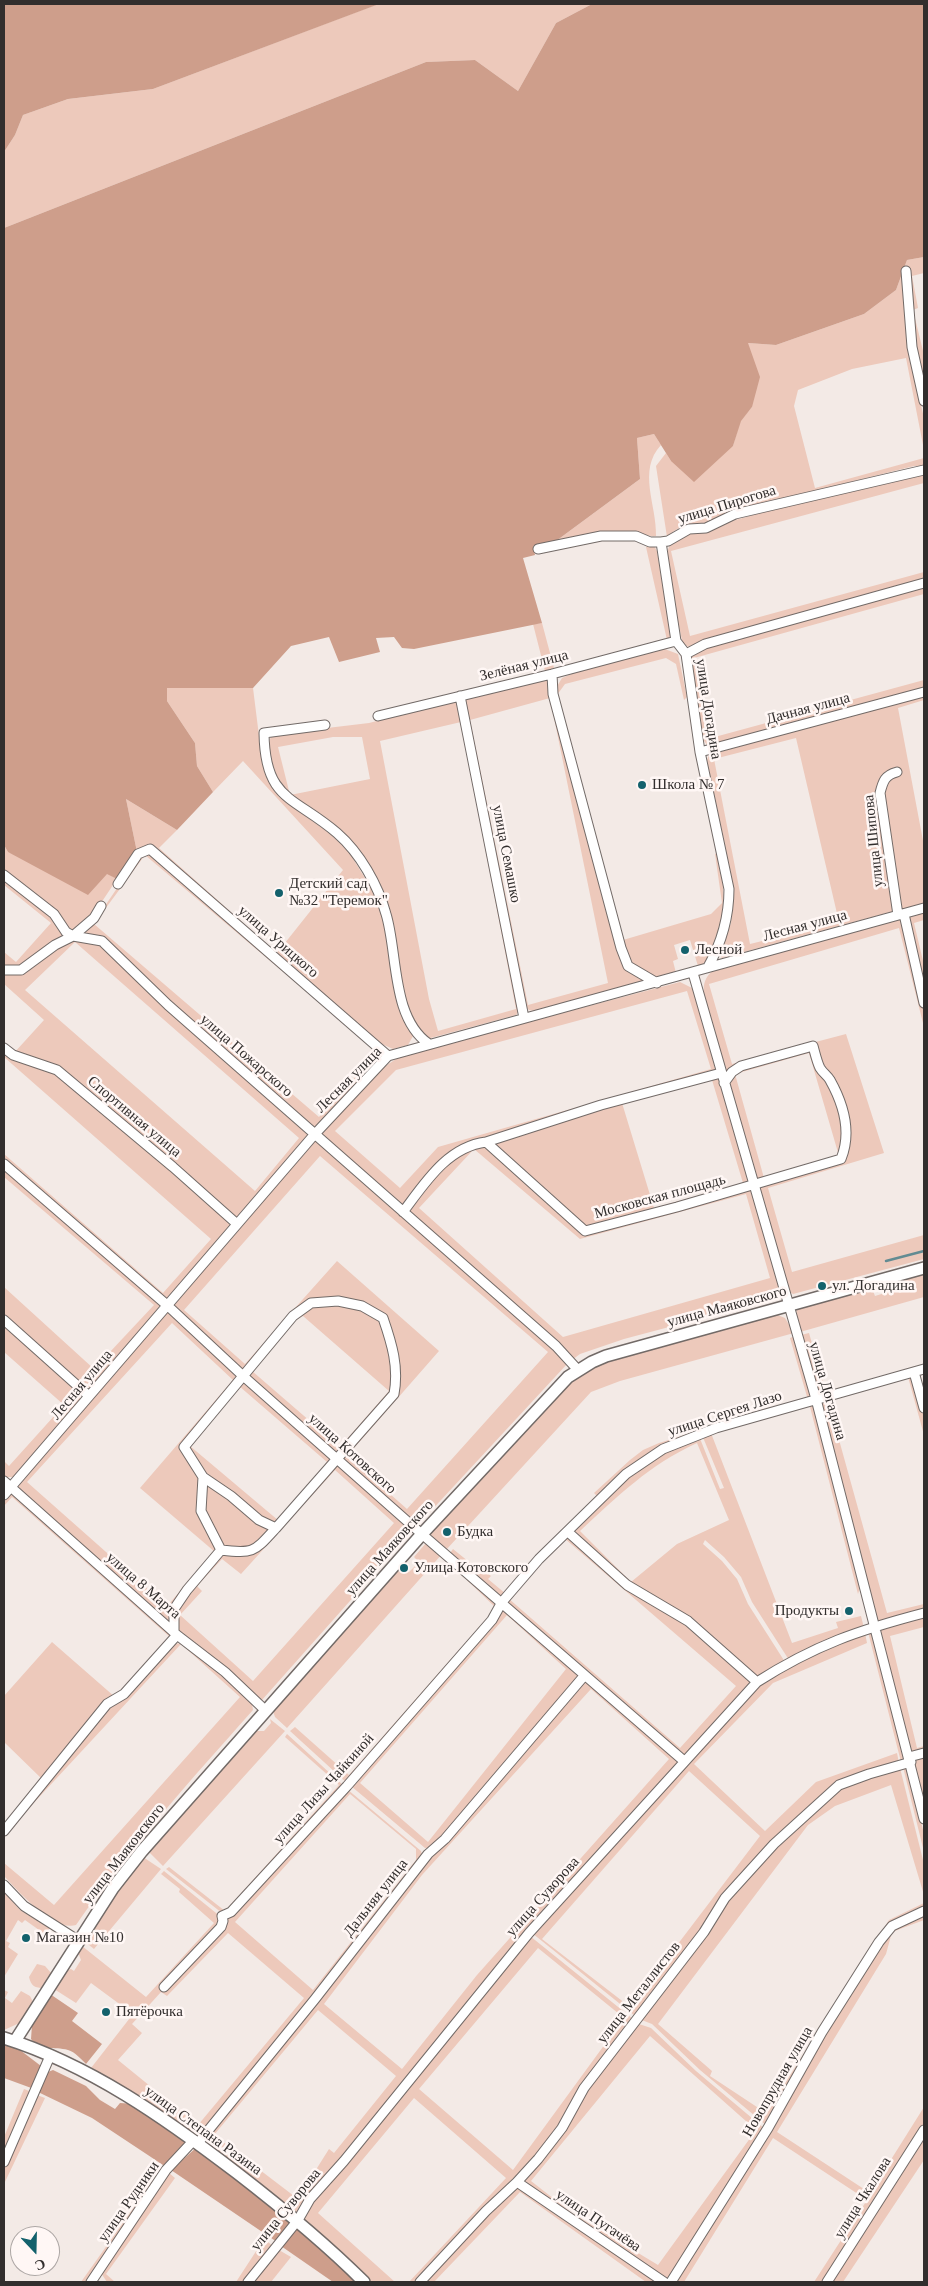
<!DOCTYPE html>
<meta charset="utf-8">
<style>
body{margin:0}
#map{position:relative;width:928px;height:2286px;overflow:hidden;background:#f3eae6;font-family:"Times New Roman",serif}
canvas{display:block}
.frame{position:absolute;inset:0;border:5px solid #322e2d;pointer-events:none}
.north{position:absolute;left:10px;top:2226px;width:50px;height:50px;box-sizing:border-box;background:#fff7f5;border:1px solid #ada7a5;border-radius:50%;rotate:159deg;font-size:14px;font-weight:700;line-height:20px;text-align:center;color:#322e2d}
.north::after{content:'';display:block;margin:auto;width:18px;height:22px;background:#13616c;clip-path:polygon(50% 0,100% 100%,50% 72%,0 100%)}
</style>
<div id="map">
<canvas width="928" height="2286"></canvas>
<div class="frame"></div>
<div class="north">С</div>
</div>
<script>
const context = document.querySelector('canvas').getContext('2d');
context.lineJoin = 'round';
function fill(path, color) { context.fillStyle = color; context.fill(path, 'evenodd'); }
function trace(path, color, width, dash) { context.strokeStyle = color; context.lineWidth = width; context.lineCap = dash ? 'butt' : 'round'; context.setLineDash(dash || []); context.stroke(path); }
function drawText(font, color, halo, rows, align = 'center') {
  context.font = font + ' "Times New Roman",serif'; context.lineWidth = 5; context.setLineDash([]); context.textBaseline = 'middle'; context.strokeStyle = halo; context.fillStyle = color; for (const [text, x, y, turn = 0] of rows) {
    context.save(); context.translate(x, y); context.rotate((+turn || 0) * Math.PI / 180); context.textAlign = isNaN(turn) ? turn : align; if (halo) context.strokeText(text, 0, 0); context.fillText(text, 0, 0); context.restore();
  }
}
fill(new Path2D(`
 M378,4H592L556,23L518,91L475,60L426,62L4,228V152L15,135L23,115L68,99L153,89Z
 M924,257V273L912,276L918,308L913,310L924,355V384L910,357L924,418V450L906,358L852,369L798,390L794,406L815,488L924,458V466H914L743,509C728,509 721,518 707,523C689,529 685,520 667,537L656,466L666,453L671,461L733,446L740,421L752,407L748,343L776,345L864,314L896,290L907,260Z
 M654,434L661,445C637,471 657,505 656,536C648,537 641,532 633,532C607,532 582,535 556,541L640,479L637,438Z
 M924,473V483L671,551L690,636L924,572V581L691,648L683,644C680,627 662,560 669,547C675,535 694,531 705,528C722,522 741,520 757,513Z
 M654,546L657,551L671,638L667,640L646,547Z
 M924,588V594L694,658L711,738L924,680V687L708,746L704,741L690,672L692,655L706,647L854,605Z
 M542,623L554,668L545,671L533,624Z
 M662,648L678,654L687,697L684,700L676,664L666,658L565,684L557,695L556,688L562,678L576,672Z
 M543,679L548,680L549,682L626,969L644,981L535,1011L529,1010L524,1006L465,700L467,696ZM550,698L608,983L528,1005L470,720Z
 M167,688H253L262,760L270,781L278,795L288,803L333,836L349,852L374,893L383,913L390,963L399,1002L413,1036L408,1045L393,1049L375,1041L150,846L137,852L126,799L177,830L159,848L277,953L343,870L243,761L213,792L197,766L195,743L167,701Z
 M924,695V700L898,708L924,846V905L902,909L897,889L884,793L891,778L899,771L897,767L885,772L876,792L894,911L722,958L719,954L731,923L734,888L707,760L709,755ZM796,738L839,922L750,944L714,759Z
 M458,700L519,1011L516,1015L427,1039L416,1028L405,1001L394,938L358,851L284,792L271,767L269,743L271,736L277,734L369,723ZM461,722L516,1009L438,1031L429,999L380,741ZM333,737H362L370,779L290,795L278,747Z
 M4,845L8,852L107,873L117,879L93,915L73,933L4,872Z
 M149,851L379,1050L382,1057L314,1130L169,1004L103,939L89,934H79L96,919L139,856ZM145,855L378,1052L319,1117L94,924Z
 M718,853C725,886 727,917 712,949C709,956 707,964 698,966L690,940L674,945L678,959L673,961L676,973C671,975 663,978 657,978C639,979 626,955 623,940L711,914L722,903L715,854Z
 M4,878L52,915L69,936L20,968H4V952L16,962L51,923L4,885Z
 M924,911V920L914,923L924,965V993L908,921L910,915Z
 M900,919L903,922L924,1014V1027L899,928L709,984L732,1064L846,1034L884,1153L768,1188L792,1272L924,1235V1259L793,1294L787,1290L704,994C703,983 705,978 713,970ZM809,1053L839,1156L764,1178L735,1074Z
 M74,938L102,943L310,1134L237,1220L56,1067L14,1053L44,1020L4,984V971L23,972L37,959ZM75,942L299,1138L255,1191L25,990Z
 M680,982L692,988L696,996L716,1071L455,1150L404,1209L320,1135L384,1067L402,1055ZM687,991L711,1069L438,1147L400,1188L335,1131L396,1070Z
 M4,1051L56,1073L171,1168L233,1225L166,1302L4,1160V1154L163,1293L211,1239L4,1057Z
 M718,1076L750,1184L586,1228L490,1143L601,1107ZM712,1080L743,1183L654,1208L622,1103Z
 M316,1139L568,1363L416,1527L340,1458L396,1395L385,1317L362,1304L311,1301L241,1372L171,1306ZM320,1156L548,1352L407,1509L347,1456L439,1351L337,1261L245,1364L184,1310Z
 M485,1145L584,1234L752,1189L781,1292L778,1298L624,1339L580,1354L572,1360L408,1212L430,1179L458,1153ZM474,1149L580,1239L746,1194L770,1278L563,1337L419,1208Z
 M4,1168L163,1306L92,1388L83,1386L4,1316V1287L94,1369L154,1305L4,1177Z
 M924,1273V1297L800,1332L796,1316L797,1307L867,1288L873,1291L875,1296L888,1292L887,1287L892,1281Z
 M337,1303L361,1308L381,1319L391,1348L392,1393L336,1455L244,1375L294,1317L313,1306ZM303,1316L389,1391L340,1447L252,1371L293,1321Z
 M167,1310L239,1375L182,1447L202,1478L199,1512L219,1550L185,1588L173,1627L18,1490L17,1482C69,1427 117,1368 167,1310ZM172,1323L233,1380L140,1488L215,1552L167,1606L27,1482Z
 M775,1314L785,1318L794,1333L620,1381L591,1392L446,1550L433,1539L430,1532L575,1377L604,1361Z
 M4,1324L78,1391L81,1401L67,1419L14,1477H4V1461L9,1466L64,1405L4,1352Z
 M809,1333L827,1395L819,1397L801,1335Z
 M795,1336L812,1399L808,1400L790,1338Z
 M913,1374L924,1415V1435L908,1377L828,1400L887,1613L924,1604V1611L881,1622L877,1620L820,1400Z
 M242,1378L333,1459L275,1526L205,1476L187,1447ZM239,1386L327,1462L279,1521L190,1446Z
 M813,1402L861,1584L858,1594L809,1403Z
 M717,1425L700,1432L625,1473L503,1599L450,1553L453,1549L474,1566L476,1564L491,1576L488,1579L506,1594L597,1496L594,1493L630,1460L643,1450L659,1443Z
 M711,1433L792,1643L838,1628L836,1622L861,1616L864,1628L789,1660L752,1602L741,1577L724,1557L705,1540L703,1544L722,1561L737,1579L748,1604L785,1662L758,1679L689,1619L629,1584L571,1532L627,1476L664,1451L699,1436L720,1489L724,1488L702,1435ZM697,1443L729,1520L677,1544L631,1582L580,1531C618,1496 649,1465 697,1443Z
 M336,1461L413,1530L262,1700L257,1699L177,1630L176,1610L221,1553L244,1555ZM335,1470L394,1523L253,1681L180,1615L202,1591L197,1586L222,1559L241,1574Z
 M205,1481L272,1529L255,1547L222,1548L203,1512Z
 M10,1493L169,1631L171,1638L12,1497L4,1506V1501Z
 M568,1535L626,1586L687,1622L754,1682L686,1756L681,1757L505,1601L508,1598L680,1748L736,1686L564,1538Z
 M426,1543H430L443,1553L287,1728L275,1717L272,1708L391,1576L404,1568L409,1572L419,1562L414,1557Z
 M444,1558L499,1604V1608L347,1783L290,1731L295,1727L349,1775L496,1608Z
 M504,1607L581,1676L443,1836L432,1848H425L351,1786ZM507,1615L566,1669L428,1842L360,1783Z
 M924,1616V1627L890,1636L917,1748L924,1746V1751L915,1753L911,1751L880,1631L883,1626Z
 M868,1632L873,1633L906,1760L901,1762Z
 M865,1633L867,1643L773,1683L694,1764L765,1831L816,1782L897,1753L899,1763L838,1783L793,1825L703,1931L635,2016L532,1933L760,1684L789,1665ZM689,1771L760,1836L630,2007L542,1939Z
 M52,1642L115,1697L74,1738L43,1780L4,1742V1696Z
 M174,1643L181,1644L221,1673L252,1704L253,1710C191,1780 129,1848 76,1925C54,1932 18,1891 4,1876V1863L54,1905L240,1697L181,1644L4,1835L109,1707Z
 M585,1680L678,1758L677,1765L527,1930L297,2214L205,2144V2138L431,1854ZM591,1689L669,1759L477,1975L402,2069L324,2004L422,1875ZM318,2010L396,2076L334,2153L329,2149L312,2176L314,2179L298,2199L214,2135Z
 M270,1719L285,1731L163,1866L148,1851L252,1731H264L271,1723Z
 M287,1734L344,1786L230,1910L222,1913L166,1869L169,1867L225,1911L339,1785L285,1737Z
 M924,1757V1803L915,1764L917,1759Z
 M903,1767L908,1768L924,1834V1852Z
 M900,1768L924,1864V1895L891,1785L835,1806L808,1825L658,2024L712,2071L710,2076L766,2113L889,1920L924,1903V1907L891,1924L767,2126L700,2070L652,2024L639,2019L727,1899L775,1845L840,1788Z
 M347,1789L421,1851L423,1858L201,2136L197,2138L91,2068L133,2014L91,1983L76,2003L54,1989L65,1971L71,1969L74,1971L81,1960L78,1952L82,1946L146,1997L214,1923L179,1892L180,1889L161,1874L164,1871L226,1921ZM350,1794L416,1849V1860L313,1990L235,1922ZM228,1933L304,1998L198,2125L118,2060L142,2033L132,2024L161,1992L167,1996Z
 M143,1857L161,1869L94,1949L84,1941L108,1903Z
 M4,1892L20,1910L50,1928L46,1935L25,1920L22,1923L18,1920L6,1941L10,1943L8,1947L18,1954L4,1977Z
 M924,1915V1920L892,1932L886,1954L777,2132L870,2193L924,2107V2127L824,2282H814L867,2200L773,2138L684,2282H675L881,1943L894,1928Z
 M530,1936L633,2019L561,2127L536,2157L417,2282H409L506,2178L414,2098L318,2213L395,2282H370L302,2218L313,2199ZM538,1948L624,2018L513,2170L419,2089Z
 M37,1964L45,1966L52,1974L44,1988C35,1988 31,1986 29,1977Z
 M4,1990L8,1992L5,1998L12,2003L21,1991L30,1996L34,2004L24,2021L4,2030Z
 M636,2023L651,2028L696,2071L765,2129L668,2282L520,2183L587,2088ZM650,2036L756,2130L658,2265L572,2213L531,2181Z
 M24,2089L32,2092L4,2154V2137Z
 M37,2095L45,2098L4,2184V2168Z
 M924,2133V2160L843,2282H830Z
 M161,2169L164,2171L88,2282H81Z
 M168,2172L175,2178L106,2274L115,2282H107L101,2273Z
 M515,2187H521L660,2282H646L520,2192L434,2282H424Z
 M264,2239L273,2246L258,2262L245,2282H236Z
 M279,2250L291,2257L271,2282H252Z`), '#edc9bb');
fill(new Path2D(`
 M4,4H379L153,89L68,99L23,115L15,135L4,152Z
 M592,4H924V257L907,260L896,290L864,314L776,345L748,343L760,377L752,407L741,421L733,446L694,482L671,461L654,434L637,438L640,479L556,541L533,546L535,555L523,558L542,623L414,649L402,648L394,637L376,638L380,652L339,662L329,637L291,646L253,688H167V701L195,743L197,766L213,792L177,830L126,799L137,852L117,879L107,874L88,895L8,852L4,845V228L426,62L475,60L518,91L556,23Z
 M50,1994L78,2013L72,2021L102,2044L86,2064C81,2059 75,2052 68,2050C54,2046 41,2052 31,2039L32,2025Z
 M4,2043L20,2050L41,2066V2071L34,2089L4,2078Z
 M53,2070L86,2086L100,2100L115,2109L120,2103L135,2104L189,2141L166,2167L92,2118L38,2092L48,2072Z
 M197,2147L290,2220V2226L277,2242L171,2170Z
 M296,2230H302L358,2282H333L281,2246Z`), '#ce9e8b');
trace(new Path2D(`
 M886,1261L924,1251`), '#628b92', 2.5);
const street = new Path2D(`
 M906,271L912,347L924,401
 M661,542L676,641L686,654L700,752L729,889C729,917 722,942 708,967
 M538,549L601,536H636L650,542H661L668,541L689,529L706,528L735,514L924,470
 M686,654L705,644L924,583
 M552,674L553,694L621,948L628,966L657,983
 M460,696L524,1018
 M378,716L552,674L676,641
 M325,725L264,733C265,801 294,796 337,833C360,853 378,885 386,914C398,953 391,1018 429,1044
 M700,752L924,692
 M897,772C885,775 883,781 880,793L898,915
 M4,875L54,914L66,932L73,936L102,941L168,1005L556,1346L578,1370
 M118,884L138,854L150,849L388,1056
 M904,914L924,1003
 M4,970H21L55,945L73,936L94,918L101,906
 M693,973L816,1399L924,1819
 M4,1048L13,1055L57,1070L173,1167L237,1224
 M486,1142L585,1231L677,1207L841,1159C852,1132 844,1105 830,1080C828,1076 823,1073 820,1068C817,1062 815,1053 813,1046L741,1066L732,1072L724,1083
 M4,1164L168,1306L242,1375L416,1529L684,1761
 M403,1212C425,1183 447,1147 486,1142L601,1105L721,1073
 M338,1301L362,1306L383,1318C392,1344 399,1367 394,1394L276,1528L259,1520L231,1496L203,1477L184,1447L293,1316L311,1303Z
 M4,1320L89,1396
 M914,1372L924,1408
 M4,1481L177,1635L225,1672L265,1710
 M4,1495L314,1135L388,1056L924,908
 M568,1532L627,1585L688,1621L757,1682
 M221,1550C254,1554 254,1552 276,1528
 M174,1631V1609L187,1590L221,1550L201,1511L203,1477
 M909,1757L924,1753
 M4,1831L107,1704L124,1694L177,1635
 M4,1885L24,1906L79,1941
 M164,1987L221,1927L223,1921L222,1916L231,1912L347,1786L492,1620L502,1602L539,1559L626,1474L663,1449L716,1428L924,1369
 M198,2143L315,1999L428,1854L445,1839L584,1676
 M4,2162L50,2056
 M517,2182L664,2282
 M91,2282L166,2170L194,2140
 M248,2282L298,2220L310,2199L344,2161L529,1933L757,1682C815,1645 859,1630 924,1613
 M420,2282L486,2211L517,2182L538,2159L562,2128L584,2088L704,1932L725,1898L774,1844L839,1785L869,1774L911,1762
 M671,2282L768,2128L822,2032L879,1942L892,1926L924,1911
 M827,2282L924,2130`);
const secondary = new Path2D(`
 M4,2038C90,2065 165,2118 237,2173C281,2207 324,2242 364,2282
 M15,2041L113,1888L142,1851L422,1534L568,1377L592,1362L606,1356L924,1268`);
trace(street, '#726a67', 11);
trace(secondary, '#726a67', 14);
trace(street, '#fff', 9);
trace(secondary, '#fff', 11);
for (const [x, y, r, color] of [
 [642,785,5,"#13616c"],
 [279,893,5,"#13616c"],
 [685,950,5,"#13616c"],
 [822,1286,5,"#13616c"],
 [447,1532,5,"#13616c"],
 [404,1568,5,"#13616c"],
 [849,1611,5,"#13616c"],
 [26,1938,5,"#13616c"],
 [106,2012,5,"#13616c"]
]) { const dot = new Path2D(); dot.arc(x, y, r, 0, 2 * Math.PI); context.fillStyle = color; context.fill(dot); trace(dot, '#fff7f5', 2); }
drawText('15px', '#322e2d', '#fff7f5', [
 ["улица Пирогова",727,505,-17],
 ["Зелёная улица",524,666,-14],
 ["улица Догадина",708,709,81],
 ["Дачная улица",808,709,-15],
 ["улица Шипова",874,841,-96],
 ["улица Семашко",506,854,79],
 ["Лесная улица",805,926,-15],
 ["улица Урицкого",278,942,41],
 ["улица Пожарского",246,1056,41],
 ["Лесная улица",349,1080,-45],
 ["Спортивная улица",134,1117,40],
 ["Московская площадь",660,1197,-15],
 ["улица Маяковского",727,1307,-15],
 ["Лесная улица",82,1385,-50],
 ["улица Догадина",827,1391,74],
 ["улица Сергея Лазо",725,1414,-18],
 ["улица Котовского",352,1454,42],
 ["улица Маяковского",390,1548,-48],
 ["улица 8 Марта",143,1586,41],
 ["улица Лизы Чайкиной",324,1789,-48],
 ["улица Маяковского",124,1854,-52],
 ["улица Суворова",543,1897,-48],
 ["Дальняя улица",376,1898,-52],
 ["улица Металлистов",639,1993,-52],
 ["Новопрудная улица",778,2082,-60],
 ["улица Степана Разина",203,2131,36],
 ["улица Чкалова",863,2198,-58],
 ["улица Рудники",129,2202,-55],
 ["улица Суворова",286,2210,-51],
 ["улица Пугачёва",598,2221,34]
]);
drawText('15px', '#322e2d', '#fff7f5', [
 ["Школа № 7",652,785],
 ["Детский сад",289,884],
 ["№32 \"Теремок\"",289,901],
 ["Лесной",695,950],
 ["ул. Догадина",832,1286],
 ["Будка",457,1532],
 ["Улица Котовского",414,1568],
 ["Продукты",839,1611,"right"],
 ["Магазин №10",36,1938],
 ["Пятёрочка",116,2012]
], 'left');
</script>
